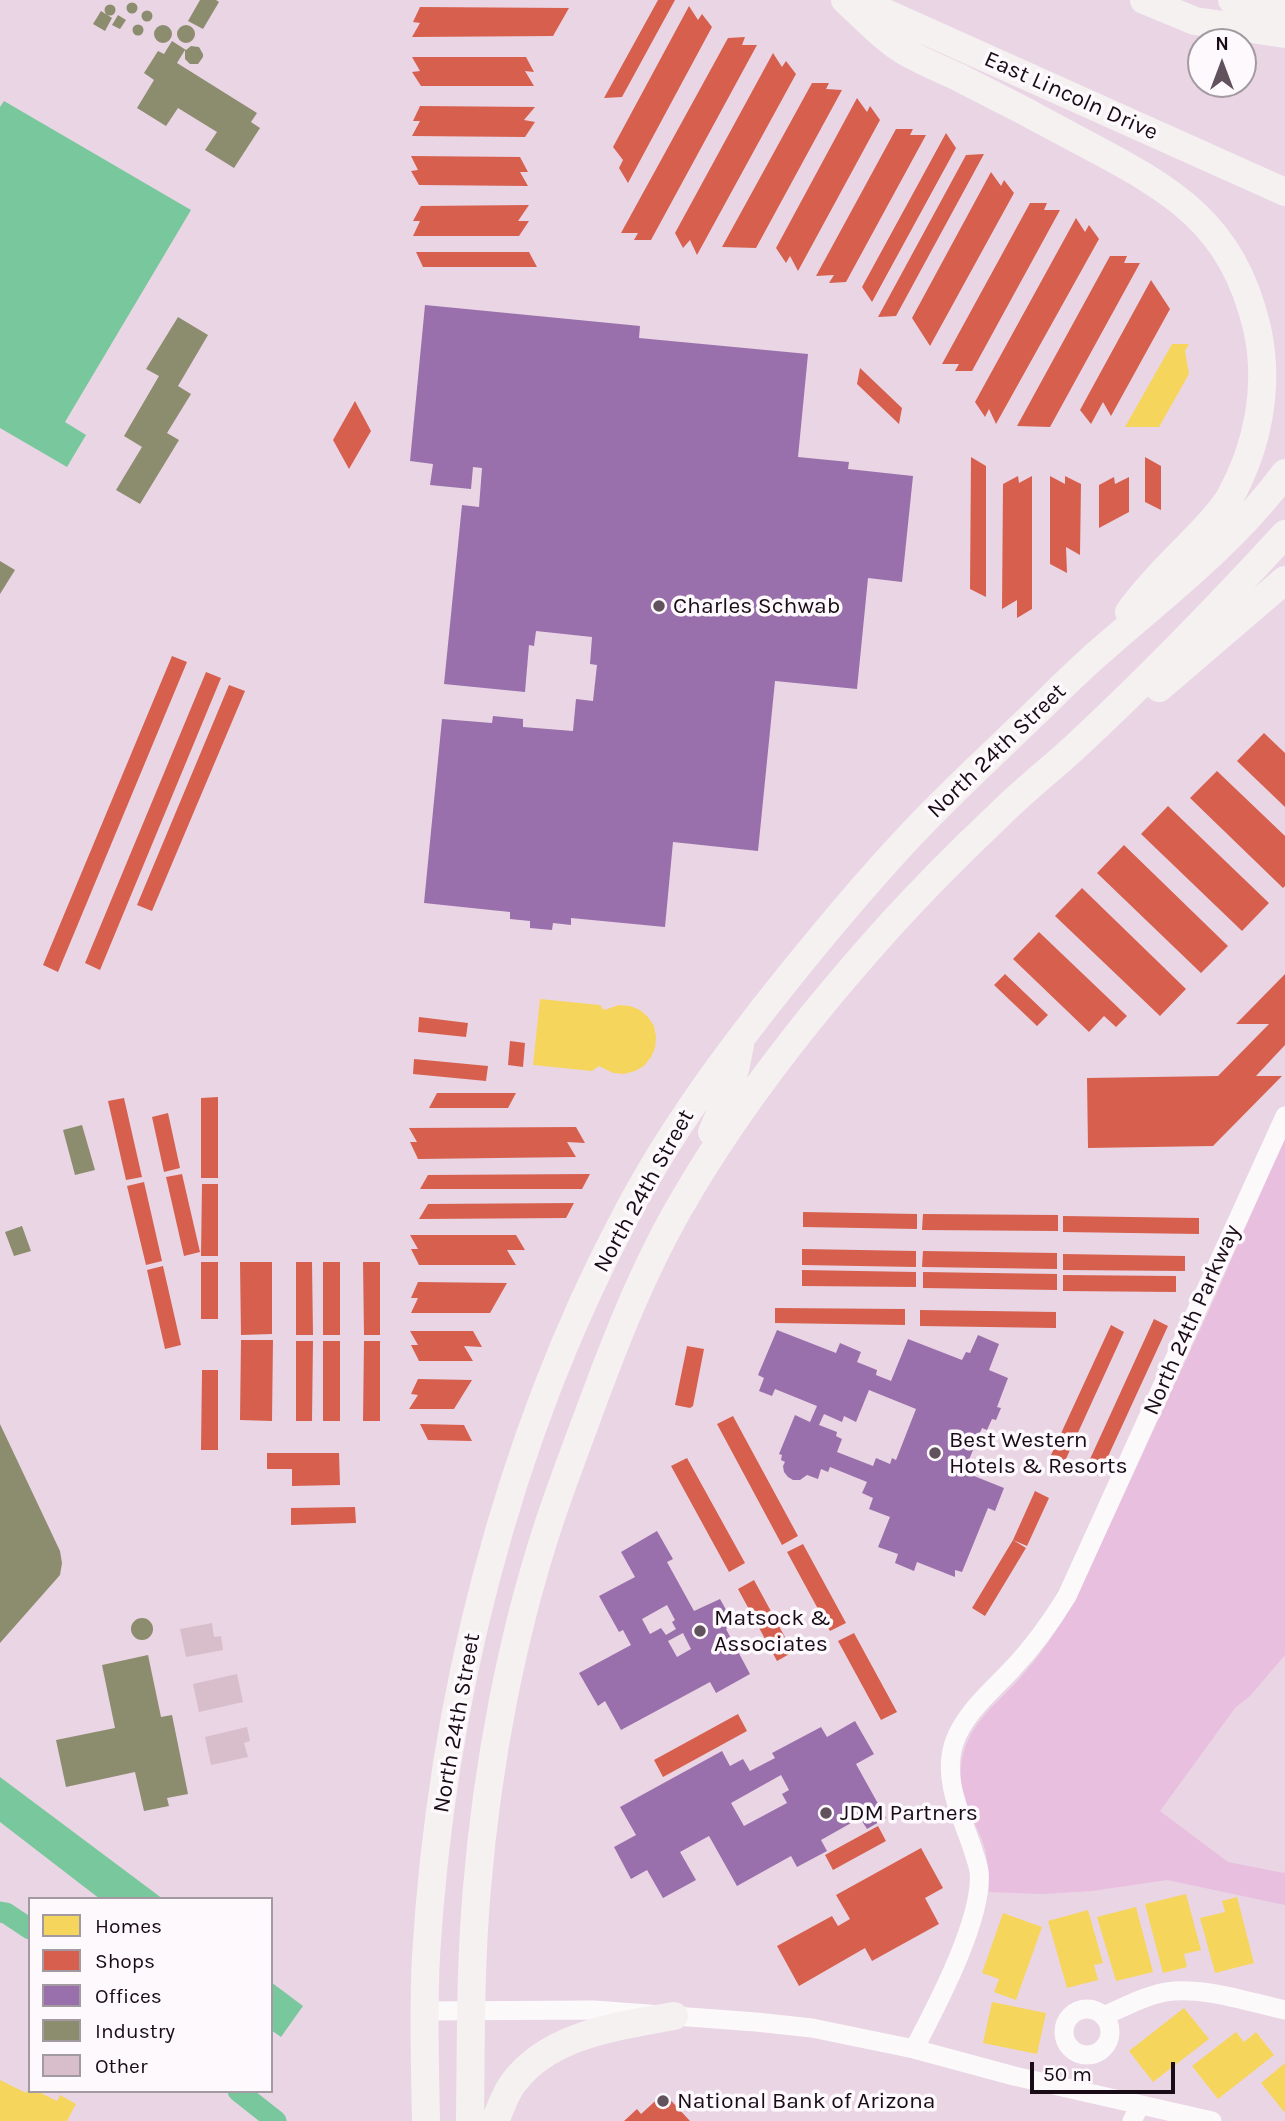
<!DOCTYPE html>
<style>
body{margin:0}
#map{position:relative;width:1285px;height:2121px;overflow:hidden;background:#ead5e5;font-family:Karla,sans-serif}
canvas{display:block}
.legend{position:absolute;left:28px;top:1897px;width:245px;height:196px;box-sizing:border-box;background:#fdf9fc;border:2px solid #a29aa0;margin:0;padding:9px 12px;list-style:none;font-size:21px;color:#190c16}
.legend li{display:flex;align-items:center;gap:14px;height:35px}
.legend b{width:35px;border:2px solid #a29aa0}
.north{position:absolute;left:1187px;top:28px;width:70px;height:70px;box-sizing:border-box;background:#fdf9fc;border:2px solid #a29aa0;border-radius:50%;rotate:0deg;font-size:19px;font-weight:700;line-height:28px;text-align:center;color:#190c16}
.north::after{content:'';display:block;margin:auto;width:24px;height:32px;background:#62525e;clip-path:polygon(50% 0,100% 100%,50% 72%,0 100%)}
.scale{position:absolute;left:1030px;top:2062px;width:145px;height:32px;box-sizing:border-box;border:4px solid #190c16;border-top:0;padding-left:9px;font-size:21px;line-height:24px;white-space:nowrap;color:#190c16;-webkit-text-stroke:5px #fdf9fc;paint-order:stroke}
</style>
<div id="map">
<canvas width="1285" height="2121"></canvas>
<ul class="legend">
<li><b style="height:19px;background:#f6d55c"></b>Homes</li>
<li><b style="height:19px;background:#d6604d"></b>Shops</li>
<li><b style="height:19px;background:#9970ab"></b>Offices</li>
<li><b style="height:19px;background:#8c8c6e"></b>Industry</li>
<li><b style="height:19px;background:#d8bdca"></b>Other</li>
</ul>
<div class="north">N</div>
<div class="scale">50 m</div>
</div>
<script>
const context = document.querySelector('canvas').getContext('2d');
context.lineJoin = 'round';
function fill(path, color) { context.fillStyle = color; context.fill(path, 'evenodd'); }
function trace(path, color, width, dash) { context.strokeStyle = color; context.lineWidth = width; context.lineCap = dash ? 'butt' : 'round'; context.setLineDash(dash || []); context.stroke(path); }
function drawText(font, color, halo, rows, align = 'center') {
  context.font = font + ' Karla,sans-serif'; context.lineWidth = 7; context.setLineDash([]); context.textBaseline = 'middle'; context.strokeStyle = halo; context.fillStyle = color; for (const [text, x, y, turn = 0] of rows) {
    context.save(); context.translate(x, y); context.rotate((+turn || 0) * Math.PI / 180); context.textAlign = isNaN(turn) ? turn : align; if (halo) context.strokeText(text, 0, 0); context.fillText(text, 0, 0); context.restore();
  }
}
fill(new Path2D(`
 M1285,1136V1655L1251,1695L1235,1708L1160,1811L1228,1862L1284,1873L1285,1871V1905L1167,1880L1092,1891L1042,1894L989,1892C988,1878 988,1862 985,1849C979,1826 962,1808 961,1783C958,1726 995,1709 1026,1671C1045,1649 1060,1625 1075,1600L1212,1304Z`), '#e8bfde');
fill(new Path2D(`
 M4,101L191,210L65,422L86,435L67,467L0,428V107Z
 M0,1777L163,1899H100L0,1822Z
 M271,1982L303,2006L281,2037L271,2030Z`), '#79c79c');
fill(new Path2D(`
 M1172,344H1189L1185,351L1189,374L1159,427H1125Z
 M540,999L600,1005L604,1010L619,1005L630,1006L640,1010L648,1017L654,1026L656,1037L655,1048L651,1057L644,1066L635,1071L624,1074L613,1073L599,1066L592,1071L533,1065Z
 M1186,1894L1201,1950L1184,1954L1187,1967L1163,1973L1145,1904Z
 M1237,1897L1254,1963L1215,1973L1200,1918L1225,1912L1222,1901Z
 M1136,1907L1153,1972L1116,1981L1097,1917Z
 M1088,1910L1103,1963L1094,1965L1098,1980L1067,1988L1048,1921Z
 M1003,1913L1042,1927L1016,2000L994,1992L999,1979L982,1973Z
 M992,2002L1046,2013L1037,2054L983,2043Z
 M1184,2008L1209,2039L1153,2082L1129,2051Z
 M1236,2032L1244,2042L1256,2032L1274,2055L1218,2099L1192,2066Z
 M1285,2063V2113L1261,2083Z
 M0,2080L26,2093L30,2087V2091H37L57,2101L60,2095L76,2104L67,2121H0Z`), '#f6d55c');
fill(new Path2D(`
 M658,0H675L622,97L604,98Z
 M689,6L698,20L702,14L712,27L628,183L619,168L623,160L613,147Z
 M420,7L569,8L553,36L412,37L420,23L413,22Z
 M745,37L742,45H757L651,240H634L638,233H621L728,38Z
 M773,53L782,67L786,61L796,74L697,255L690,240L683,248L675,233Z
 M412,57H526L534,72L525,71L534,86H421L412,72L420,71Z
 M812,83H829L826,89L842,90L756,248L722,247Z
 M857,98L867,112L870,106L880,120L798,271L790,256L786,263L776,248Z
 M420,106L535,107L524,120L535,122L525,137L412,136L420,121H413Z
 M896,129H913L910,135H926L846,282L829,283L834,275L816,276Z
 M946,133L956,148L872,302L862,287Z
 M984,154L896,316L878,317L966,155Z
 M411,156L520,157L528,172H520L528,186L419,185L411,171L418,170Z
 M991,172L1001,186L1004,180L1014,193L930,346L912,318Z
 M1030,203H1047L1044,210H1060L972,371H955L959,364H942Z
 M529,205L518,221H529L519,236H413L420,221H413L421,206Z
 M1076,218L1085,232L1089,225L1099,239L996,424L989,409L985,417L975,402Z
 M416,252H529L537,267H423Z
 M1110,256H1127L1124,263H1140L1050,427L1017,426Z
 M1151,280L1170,309L1111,416L1103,402L1091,424L1080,410Z
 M860,368L902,408L899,424L857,384Z
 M355,401L371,431L349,469L333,440Z
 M971,457L986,466V597L970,589Z
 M1145,457L1161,466V510L1145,502Z
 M1018,476L1019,483L1032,476V609L1017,618V600L1002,609L1003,484Z
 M1050,476L1065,484V476L1081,484L1080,555L1066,547L1067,573L1050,564Z
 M1114,477L1115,484L1129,477V512L1099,528V485Z
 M172,656L187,662L58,972L43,965Z
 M206,672L221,678L100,970L85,963Z
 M229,685L245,691L152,911L137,905Z
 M1264,733L1285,753V807L1237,761Z
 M1217,771L1285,836V886L1283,888L1190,798Z
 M1168,806L1269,903L1242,931L1141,834Z
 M1124,845L1228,946L1201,973L1097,873Z
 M1082,888L1186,989L1160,1016L1055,916Z
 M1039,932L1127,1016L1116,1027L1104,1016L1089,1032L1013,959Z
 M1005,974L1048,1015L1037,1026L994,985Z
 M1285,974V1045L1256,1076H1282L1213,1146L1088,1148L1087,1078L1218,1076L1269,1024H1236Z
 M419,1017L468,1023L466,1037L418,1032Z
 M510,1041L525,1043L523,1067L508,1065Z
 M414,1059L488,1066L486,1081L413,1074Z
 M437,1093H516L508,1108H429Z
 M218,1097V1178H201V1098Z
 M124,1098L142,1177L126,1180L108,1101Z
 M168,1113L180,1168L164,1172L152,1117Z
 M576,1127L585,1143L567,1142L576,1157L418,1159L410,1142H417L409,1128Z
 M182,1174L200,1252L184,1256L166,1177Z
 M590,1174L582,1189H420L428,1175Z
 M144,1182L162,1261L146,1265L127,1186Z
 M202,1184H218V1256H201Z
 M574,1203L566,1218L419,1219L428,1204Z
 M803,1212L917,1214V1229L803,1227Z
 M923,1214L1058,1215V1231L922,1230Z
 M1063,1216L1199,1218V1234L1063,1232Z
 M410,1235H516L525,1250H507L516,1265H419L411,1249H418Z
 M802,1249L916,1251V1267L802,1265Z
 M923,1251L1057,1253V1269L922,1267Z
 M1063,1254L1185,1256V1271L1063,1270Z
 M201,1262H218V1319H201Z
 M240,1262H272V1334L241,1335Z
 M296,1262H312L313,1335H296Z
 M323,1262H340V1335H323Z
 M363,1262H380V1335H364Z
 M163,1266L181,1345L165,1349L147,1270Z
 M802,1270L916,1272V1287L802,1286Z
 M923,1272L1057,1274V1290L923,1288Z
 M1063,1275L1176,1276V1292L1063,1291Z
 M418,1282L507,1283L490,1313H411L418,1298H411Z
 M775,1308L905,1309V1325L775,1323Z
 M920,1310L1056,1312V1328L920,1326Z
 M1154,1319L1168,1326L1099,1476L1085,1470Z
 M1111,1325L1124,1332L1065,1461L1051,1455Z
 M410,1331H473L482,1347L464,1346L473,1361H419L411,1345H418Z
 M241,1340H273L272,1421L240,1420Z
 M296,1341H313L312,1421H296Z
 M323,1341H340V1421H323Z
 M364,1341H380V1421H363Z
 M687,1346L704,1349L693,1406L690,1408L675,1405Z
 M202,1370H218V1450H201Z
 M418,1379L472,1380L454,1409H409L418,1395L411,1394Z
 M733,1416L798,1536L782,1545L717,1424Z
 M420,1424L464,1425L472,1441L428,1440Z
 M267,1453H339L340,1485L292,1486V1469H267Z
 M687,1458L745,1563L729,1572L671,1466Z
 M1035,1491L1049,1498L1027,1546L1013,1540Z
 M355,1507L356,1523L291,1525V1508Z
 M1013,1540L1026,1548L985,1616L972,1608Z
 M803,1544L846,1623L830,1631L787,1552Z
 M754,1580L793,1652L777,1661L738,1589Z
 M854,1633L897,1712L881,1720L838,1641Z
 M738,1714L747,1731L663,1777L654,1760Z
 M878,1826L886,1841L833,1870L825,1855Z
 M921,1848L943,1888L925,1898L939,1924L872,1961L865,1948L799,1986L777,1946L832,1916L838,1926L850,1919L836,1895Z
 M664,2093L690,2121H624L637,2109L641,2114Z`), '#d6604d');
fill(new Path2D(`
 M425,305L640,326L639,338L808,354L798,457L849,462L848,469L913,476L902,582L868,578L857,689L775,681L758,851L673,842L665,927L571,918V925L553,923L552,930L530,928V921L510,919V912L424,903L442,719L492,723L493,716L523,719V727L573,731L576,699L593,701L597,665L590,664L592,637L536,631L534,646L529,645L525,692L444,684L462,505L479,507L482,468L473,467L471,489L430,485L433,464L410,461Z
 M777,1330L836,1353L840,1343L861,1352L857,1362L877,1370L876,1375L891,1381L908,1339L962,1360L966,1352L970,1353L978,1335L999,1344L989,1370L1008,1378L997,1407L1001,1408L996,1420L992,1419L987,1430L982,1428L964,1472L1004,1488L995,1511L988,1508L962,1572L955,1570V1577L917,1562L914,1571L895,1563L898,1554L878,1547L890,1517L869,1509L873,1498L862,1493L867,1482L830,1467L828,1472L821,1469L818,1479L807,1475L800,1480H793L788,1477L784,1472L783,1466L785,1462L781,1460L782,1455L779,1454L795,1415L810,1422L817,1406L775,1389L772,1396L759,1391L764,1378L758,1375ZM869,1390L916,1409L896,1460L892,1458L890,1464L876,1458L873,1466L837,1452L842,1439L836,1436L837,1432L819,1425L824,1414L842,1422L844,1416L856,1422Z
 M657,1531L673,1559L667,1562L694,1611L720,1599L734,1624L726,1629L750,1674L716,1693L710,1682L621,1730L605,1701L598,1706L579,1673L631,1645L623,1630L619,1632L599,1596L635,1577L621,1552ZM667,1605L675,1620L672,1622L676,1629L666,1635L661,1628L650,1634L642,1619ZM683,1633L691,1649L677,1657L668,1641Z
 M855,1721L874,1754L856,1764L886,1818L867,1829L860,1818L821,1840L827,1851L797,1867L791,1856L737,1886L709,1836L680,1852L696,1880L663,1898L647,1870L631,1879L614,1847L636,1835L620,1807L722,1751L730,1766L743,1759L750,1771L775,1758L772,1753L821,1727L827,1737ZM781,1775L789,1790L782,1794L787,1803L744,1826L731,1803Z`), '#9970ab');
fill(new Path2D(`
 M200,0H216L219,2L203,29L188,21Z
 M126.5 8a5.5 5.5 0 1 1 11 0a5.5 5.5 0 1 1-11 0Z
 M104.5 10a5.5 5.5 0 1 1 11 0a5.5 5.5 0 1 1-11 0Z
 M141.5 16a5.5 5.5 0 1 1 11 0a5.5 5.5 0 1 1-11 0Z
 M101,11L112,18L105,31L93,24Z
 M118,15L126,20L120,29L112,25Z
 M132.5 30a5.5 5.5 0 1 1 11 0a5.5 5.5 0 1 1-11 0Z
 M154 34a9 9 0 1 1 18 0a9 9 0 1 1-18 0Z
 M177 34a9 9 0 1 1 18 0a9 9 0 1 1-18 0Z
 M172,41L186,50L191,46L199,47L203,54V57L198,64H190L185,59V50L177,63L257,113L251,122L260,128L234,168L205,150L217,132L178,108L166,126L137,108L154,80L144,73L158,51L164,54Z
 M178,317L208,335L178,386L191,394L167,433L179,440L140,504L116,490L142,447L124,436L159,376L146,369Z
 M0,561L15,570L0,594Z
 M82,1125L95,1170L75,1175L63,1130Z
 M22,1226L31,1251L14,1256L5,1232Z
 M0,1424L60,1551L62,1563L60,1575L0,1643Z
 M131 1629a11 11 0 1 1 22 0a11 11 0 1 1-22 0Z
 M148,1655L161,1717L172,1715L188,1794L167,1798L169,1806L144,1811L135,1772L66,1787L56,1740L115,1728L102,1665Z`), '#8c8c6e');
trace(new Path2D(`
 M0,1912L6,1913L30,1929
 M238,2091L276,2121`), '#79c79c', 21);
fill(new Path2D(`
 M212,1623L214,1637L221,1636L223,1650L186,1657L180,1629Z
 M237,1674L243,1702L199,1712L193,1684Z
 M247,1727L250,1741L244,1743L248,1757L211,1765L205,1737Z`), '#d8bdca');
trace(new Path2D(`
 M1064 2032a23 23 0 1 1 46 0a23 23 0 1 1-46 0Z
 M424,2011L594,2010L756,2022L812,2028L914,2049L1014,2076L1212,2121
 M1104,2016C1124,2007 1144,1996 1166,1992C1202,1986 1249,2002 1285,2010
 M914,2049C936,2007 984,1917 979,1871C978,1864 975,1857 973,1850C962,1816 942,1780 954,1743C965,1712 992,1691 1013,1668C1034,1646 1051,1622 1067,1596L1285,1116
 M1132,2121L1140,2105`), '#fcf9fb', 19);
trace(new Path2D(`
 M845,0C862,15 882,37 901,49C918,60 939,68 958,77C1000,98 1042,120 1084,143C1173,190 1232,223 1257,328C1270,386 1258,446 1230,497C1218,517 1201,532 1185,549C1165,569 1146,589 1129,612
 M1144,0L1195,21L1285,34
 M1232,0L1285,7
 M859,1L1285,192
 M1159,688L1285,580
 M712,1132C726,1103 735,1076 740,1045
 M426,2121C425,2066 423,2011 426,1956C441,1705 506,1442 624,1219C669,1132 727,1054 788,978C833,922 878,868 928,817C962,782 998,749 1033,715C1056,693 1079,669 1104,648C1167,593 1235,541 1285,473
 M470,2121C471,2043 470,1966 477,1888C487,1767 511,1638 549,1523C560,1490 572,1458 584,1426C613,1347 643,1268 686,1196C744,1097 817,1006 894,921C927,885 963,849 999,815C1023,791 1050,770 1075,747C1148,679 1218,607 1285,534
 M495,2121C501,2108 505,2093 514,2082C550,2034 619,2026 674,2016`), '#f5f1f1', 28);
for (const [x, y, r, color] of [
 [659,606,7,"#62525e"],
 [935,1453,7,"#62525e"],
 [700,1631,7,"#62525e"],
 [826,1813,7,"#62525e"],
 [663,2101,7,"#62525e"]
]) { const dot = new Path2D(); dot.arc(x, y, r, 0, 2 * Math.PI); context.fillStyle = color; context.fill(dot); trace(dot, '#fdf9fc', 2.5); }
drawText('23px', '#190c16', '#fdf9fc', [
 ["East Lincoln Drive",1071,96,24],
 ["North 24th Street",997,751,-44],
 ["North 24th Street",644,1191,-61],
 ["North 24th Parkway",1192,1320,-66],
 ["North 24th Street",457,1723,-80]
]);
drawText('23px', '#190c16', '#fdf9fc', [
 ["Charles Schwab",673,606],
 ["Best Western",949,1440],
 ["Hotels & Resorts",949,1466],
 ["Matsock &",714,1618],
 ["Associates",714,1644],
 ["JDM Partners",840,1813],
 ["National Bank of Arizona",677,2101]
], 'left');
</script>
